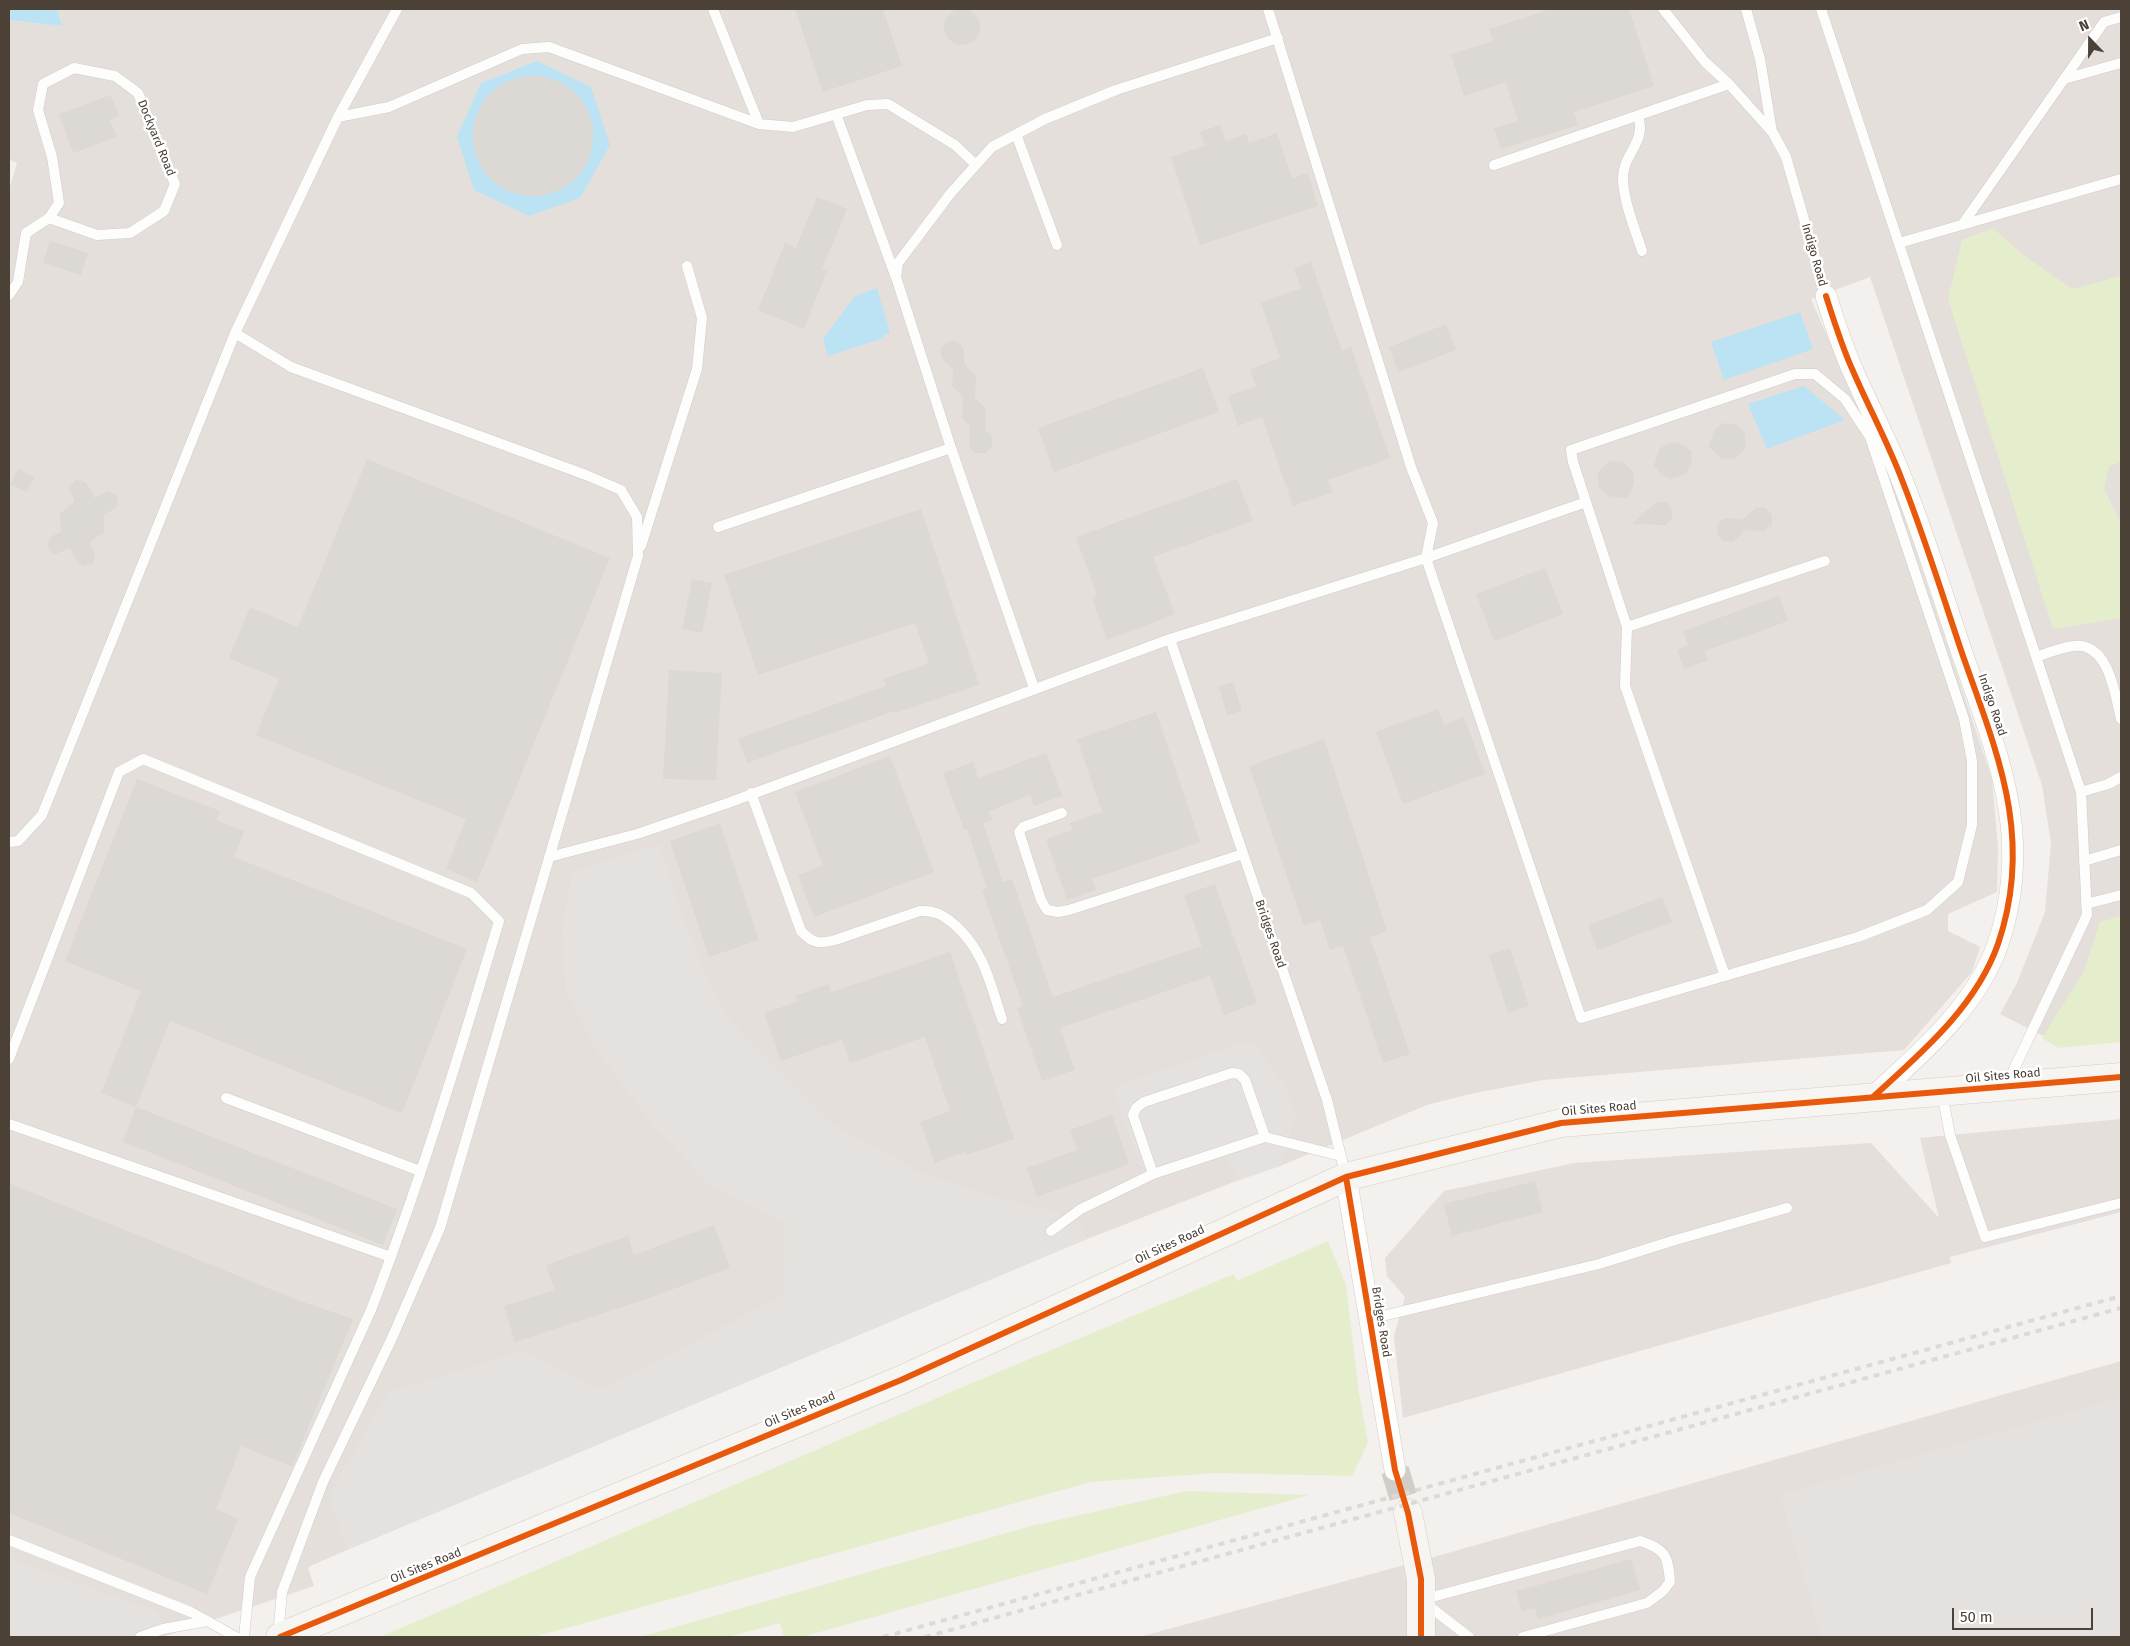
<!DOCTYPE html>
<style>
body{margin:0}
#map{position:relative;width:2130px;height:1646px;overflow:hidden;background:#f3f0ed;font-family:"Fira Sans",sans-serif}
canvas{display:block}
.frame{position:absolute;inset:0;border:10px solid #4b4137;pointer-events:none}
.north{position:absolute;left:2065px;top:15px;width:50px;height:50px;-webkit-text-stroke:4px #fff;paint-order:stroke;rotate:338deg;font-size:14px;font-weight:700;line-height:20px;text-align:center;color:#4b4137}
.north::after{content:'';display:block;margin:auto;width:18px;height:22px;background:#4b4137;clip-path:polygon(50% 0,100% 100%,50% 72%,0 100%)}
.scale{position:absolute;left:1952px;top:1608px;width:141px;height:22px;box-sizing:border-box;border:2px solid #4b4137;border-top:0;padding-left:6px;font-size:15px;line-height:18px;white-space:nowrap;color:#4b4137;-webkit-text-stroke:4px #fff;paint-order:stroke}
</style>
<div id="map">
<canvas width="2130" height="1646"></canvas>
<div class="frame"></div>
<div class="north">N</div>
<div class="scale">50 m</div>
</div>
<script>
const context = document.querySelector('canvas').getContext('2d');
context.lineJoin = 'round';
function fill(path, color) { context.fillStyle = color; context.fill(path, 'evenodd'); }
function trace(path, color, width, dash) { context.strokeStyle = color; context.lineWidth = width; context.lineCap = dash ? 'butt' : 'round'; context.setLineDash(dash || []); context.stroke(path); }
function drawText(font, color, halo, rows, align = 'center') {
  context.font = font + ' "Fira Sans",sans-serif'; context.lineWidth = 5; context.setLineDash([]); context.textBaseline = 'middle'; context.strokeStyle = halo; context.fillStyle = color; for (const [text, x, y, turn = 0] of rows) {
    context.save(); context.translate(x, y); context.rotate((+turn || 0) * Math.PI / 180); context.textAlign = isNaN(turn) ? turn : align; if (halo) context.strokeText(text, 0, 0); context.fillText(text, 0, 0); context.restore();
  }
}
fill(new Path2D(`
 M57,9H2121V1039L2059,1044L2000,1014L2017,983L2045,912L2051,843L2042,785L1870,277L1811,299L1900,503L1992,779L1998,847L1997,892L1948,914V931L1980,947L1972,972L1904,1050L1543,1080L1470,1094L1427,1105L1280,1166L1239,1180L1087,1239L347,1550L308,1567L314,1586L162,1637H9V190L17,163L9,159V20L62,26Z
 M2121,1119V1212L1950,1257L1951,1263L1403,1418L1394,1336L1405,1297L1387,1276L1385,1258L1444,1191L1574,1163L1871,1143L1939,1218L1920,1138Z
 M2121,1361V1637H1139L1434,1557Z`), '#e4dfdb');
fill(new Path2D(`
 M1993,228L2022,254L2072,289L2121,276V462L2109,466L2104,488L2118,518L2121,520V618L2053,629L1948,299L1962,240Z
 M2121,916V1042L2058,1048L2042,1038L2083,973L2100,922Z
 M1328,1241L1346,1285L1359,1393L1368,1443L1352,1476L1217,1473L1091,1482L534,1637H380L972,1383L1234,1274L1237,1281Z
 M1187,1491L1309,1495L802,1637H784L780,1623L728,1637H640L1031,1526Z`), '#e5eecc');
fill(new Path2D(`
 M660,844L687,929L722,1010L760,1052L829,1122L916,1170L986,1195L1078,1218L1087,1239L347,1550L328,1497L387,1393L520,1351L601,1389L784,1295L785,1224L710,1186L656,1129L595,1048L566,991L562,927L572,872Z
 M1245,1041L1258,1048L1285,1086L1296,1113L1280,1166L1239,1180L1225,1157L1175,1174L1140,1165L1113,1088Z
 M2121,1397V1637H1821L1780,1495Z
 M9,1558L158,1612L165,1636L9,1637Z`), '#e5e1de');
fill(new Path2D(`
 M9,9H57L62,26L9,20Z
 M537,61L591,87L610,145L580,198L529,216L474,190L457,137L481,83Z
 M877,288L890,333L883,335L884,338L828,356L823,339L855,296Z
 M1800,312L1813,349L1724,380L1711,342Z
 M1804,386L1845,420L1767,449L1748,404Z`), '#bce3f3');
fill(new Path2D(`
 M944 27a18 18 0 1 1 36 0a18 18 0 1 1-36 0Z
 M795,9H883L902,66L823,92Z
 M1552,9H1629L1654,86L1574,112L1578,125L1501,149L1494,128L1518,121L1506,82L1464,96L1451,54L1493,41L1489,29Z
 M473 136a60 60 0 1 1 120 0a60 60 0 1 1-120 0Z
 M111,95L119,116L110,120L117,137L73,153L59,114Z
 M1220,125L1226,141L1246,134L1249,143L1277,133L1292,178L1308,173L1318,206L1200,245L1171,157L1205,146L1200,132Z
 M817,197L847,209L822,269L827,271L804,329L758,310L785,243L796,248Z
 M50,241L88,253L81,275L43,263Z
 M1311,262L1342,351L1351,347L1390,458L1328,480L1333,492L1293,506L1262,417L1238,426L1228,396L1256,386L1250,369L1280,358L1261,303L1301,288L1294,268Z
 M1446,324L1456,350L1398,372L1389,347Z
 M949,341L958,342L964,349V364L976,377L975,398L986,409L985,429L992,437V447L985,453H975L969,446L970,426L962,418L963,397L952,386L953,370L941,357V348Z
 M1203,368L1219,412L1054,472L1038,428Z
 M1724,423L1737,425L1745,434L1746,446L1744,451L1734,459H1722L1709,447L1714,430Z
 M1675,442L1681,444L1692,452L1691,465L1684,475L1670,479L1662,475L1654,466L1659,449L1669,443Z
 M367,459L610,558L477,882L446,869L466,819L256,735L279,679L229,658L250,607L298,627Z
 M1611,461L1624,462L1634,474V484L1627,499L1609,496L1600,489L1598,484V472L1606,464Z
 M18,469L34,477L27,492L10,485Z
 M1237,479L1253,521L1153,557L1175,614L1107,640L1092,598L1097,596L1076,537Z
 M76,480L83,481L86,483L95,498L109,491L116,495L118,502L115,509L104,514V532L89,543L95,554L94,561L92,564L84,566L78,563L70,548L55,554L52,553L47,548L50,537L61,532L60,513L75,502L69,488Z
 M1656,502H1666L1672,510V519L1665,525L1632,524Z
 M1756,508H1765L1772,515V525L1764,531L1745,530L1733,542L1723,541L1717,535V525L1724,518L1743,519Z
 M921,509L979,685L895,713L894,711L747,763L738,739L886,686L883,679L929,663L915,623L758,675L724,575Z
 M1545,568L1563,614L1494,641L1476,594Z
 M692,579L712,583L702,633L682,629Z
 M1779,596L1788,621L1705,651L1708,660L1684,669L1677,650L1688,645L1683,631Z
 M669,670L722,673L716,780L663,779Z
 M1233,682L1242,711L1227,715L1219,686Z
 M1438,709L1444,725L1464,717L1485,774L1403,804L1376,732Z
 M1156,712L1200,842L1092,879L1096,890L1067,900L1046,839L1073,830L1070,823L1102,812L1077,739Z
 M1324,739L1387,931L1370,937L1410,1054L1383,1063L1343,946L1330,950L1320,920L1304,926L1249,766Z
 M1046,753L1062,796L1034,806L1030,795L989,811L992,820L983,823L1003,882L1012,879L1053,997L1202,946L1184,895L1215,884L1257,1003L1224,1015L1210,976L1060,1028L1075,1070L1042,1081L1017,1008L1023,1006L982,890L987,888L967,829L964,830L943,773L973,762L978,778Z
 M890,756L934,872L814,917L798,875L823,866L795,792Z
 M137,779L220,811L216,820L244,831L234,857L467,949L402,1113L170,1021L136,1107L101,1093L141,991L65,961Z
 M720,823L759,940L709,957L670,841Z
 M1662,897L1672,922L1597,950L1588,925Z
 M1510,948L1529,1006L1508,1013L1489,955Z
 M950,952L1014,1139L966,1155L965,1152L935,1163L920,1122L950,1111L925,1037L850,1063L842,1040L781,1061L764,1013L797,1002L795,996L829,984L831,992Z
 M136,1107L397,1209L383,1245L123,1142Z
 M1112,1115L1129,1164L1037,1197L1027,1168L1077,1150L1070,1130Z
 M1535,1181L1543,1212L1452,1236L1444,1204Z
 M9,1183L300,1301L353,1319L292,1467L241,1446L216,1509L238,1519L207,1594L9,1513Z
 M714,1225L730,1268L649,1298L515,1342L504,1306L555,1290L546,1265L628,1236L634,1255Z
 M1631,1559L1640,1590L1538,1619L1535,1608L1522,1612L1516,1591Z`), '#dcd8d3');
trace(new Path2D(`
 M1395,1470L1408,1513`), '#d1cdc9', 28, [28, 14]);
const lane = new Path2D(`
 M713,9L759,124
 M1268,9L1411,467L1433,523L1426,558L1581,1018L1858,937L1927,910L1958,882L1972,825V761L1964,719L1870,437L1845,399L1815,374H1795L1571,450L1573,462L1627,627L1625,686L1725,976
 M1663,9L1705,62L1729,84L1773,133L1786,157L1826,296
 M1746,9L1760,59L1772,132
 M1821,9L2081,792L2087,915L2007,1084
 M2064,79L2121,63
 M836,114L895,275
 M1638,116C1647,143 1623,153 1623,178C1623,200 1635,229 1642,251
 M338,117L389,107L522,49L549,47L759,124L793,127L867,105L888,104L955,145L976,165
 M1016,134L1057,245
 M1494,165L1729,84
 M1962,225L2104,22L2121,17
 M1899,243L2121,179
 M9,295L18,282L26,233L49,218L59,203L52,157L38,110L43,84L74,68L115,76L138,93L175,184L164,211L130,233L97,235L49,218
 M235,333L291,367L586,475L621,490L637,517L638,556L440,1228L392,1338L323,1482L282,1592L278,1636
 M951,448L896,277L898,263L950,194L992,147L1045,119L1116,90L1278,38
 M718,527L951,448L1034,688
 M641,546L697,369L702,318L687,266
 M1627,627L1825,561
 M1170,639L1327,1100L1346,1177
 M2036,657C2048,653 2062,647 2074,646C2109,642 2115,695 2121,719
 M2081,792L2108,784L2121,777
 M751,793L801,931C813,944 819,944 835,940L920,911C935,910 943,915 955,925C984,951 990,983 1002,1019
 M1062,813L1023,827L1019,832L1041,900L1047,910L1058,912L1069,910L1243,854
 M9,842L18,841L42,815L235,333L338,117L397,9
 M549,857L637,834L728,803L1170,639L1426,558L1586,502
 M2084,861L2121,850
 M2086,904L2121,895
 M9,1059L119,772L143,759L471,893L499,921C460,1052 420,1183 371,1310L250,1577L244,1637
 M1942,1093L1950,1135L1985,1237L2121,1203
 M226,1098L420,1171
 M9,1124L391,1257
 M1153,1174L1133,1115L1136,1108L1144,1102L1232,1073L1239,1074L1245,1080L1265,1137
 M1051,1231L1081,1209L1153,1174L1265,1137L1341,1156
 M1370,1319L1599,1264L1672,1241L1787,1208
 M9,1540L191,1612L236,1637
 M140,1637L163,1629L207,1621
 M1469,1637L1421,1600L1640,1541C1666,1549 1668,1556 1670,1582L1663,1591L1647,1603L1523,1637`);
const street = new Path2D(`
 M1826,296C1834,321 1842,347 1853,371C1869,408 1888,443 1902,480C1925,538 1943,597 1963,656C1998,755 2034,838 1998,944C1976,1007 1921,1053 1873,1097
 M1346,1177L1395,1470`);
const secondary = new Path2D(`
 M1408,1513L1421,1579V1637
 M280,1637L901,1380L1346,1177L1561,1123L2121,1077`);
trace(lane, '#d0cdc9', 11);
trace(street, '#d0cdc9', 22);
trace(secondary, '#d4cec5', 29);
trace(lane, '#fdfdfc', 10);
trace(street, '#fdfdfc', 21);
trace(secondary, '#f7f5f1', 28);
trace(new Path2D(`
 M883,1637L2121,1296
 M925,1637L2121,1308`), '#dadad9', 4, [6, 6]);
trace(new Path2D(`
 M1826,296C1834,321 1842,347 1853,371C1869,408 1888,443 1902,480C1925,538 1943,597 1963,656C1998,755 2034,838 1998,944C1976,1007 1921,1053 1873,1097
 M1346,1177L1395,1470L1408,1513L1421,1579V1637
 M280,1637L901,1380L1346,1177L1561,1123L2121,1077`), '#e8590c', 6);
drawText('12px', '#4b4137', '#fff', [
 ["Dockyard Road",156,138,68],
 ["Indigo Road",1814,255,74],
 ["Indigo Road",1992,705,71],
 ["Bridges Road",1270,934,71],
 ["Oil Sites Road",2003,1076,-5],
 ["Oil Sites Road",1599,1109,-5],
 ["Oil Sites Road",1170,1245,-25],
 ["Bridges Road",1381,1322,81],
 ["Oil Sites Road",800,1410,-23],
 ["Oil Sites Road",426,1566,-22]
]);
</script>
